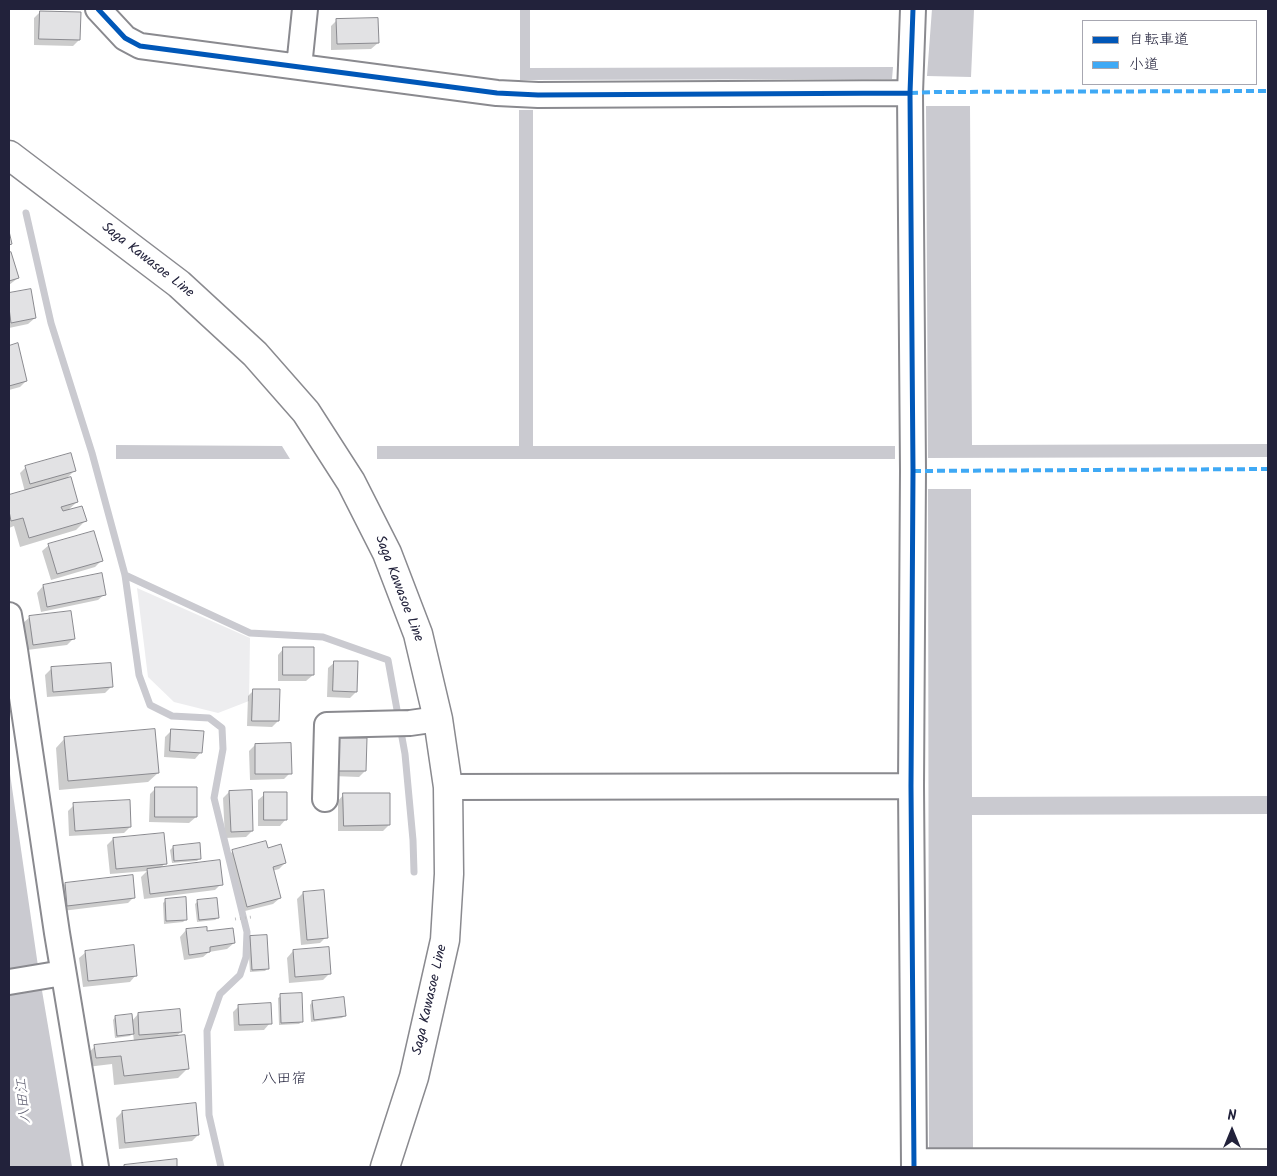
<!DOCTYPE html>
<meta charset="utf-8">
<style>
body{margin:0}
#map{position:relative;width:1277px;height:1176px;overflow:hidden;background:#fff;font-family:Kalam,"Klee One",sans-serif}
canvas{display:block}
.frame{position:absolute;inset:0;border:10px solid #22223b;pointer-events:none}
.legend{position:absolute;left:1082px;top:20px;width:175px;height:65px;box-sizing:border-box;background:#fff;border:1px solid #a7a7b1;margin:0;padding:6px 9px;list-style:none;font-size:15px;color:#22223b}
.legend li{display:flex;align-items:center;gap:10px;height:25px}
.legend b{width:25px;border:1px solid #a7a7b1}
.north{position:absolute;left:1207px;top:1106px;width:50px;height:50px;-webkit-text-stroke:4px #fff;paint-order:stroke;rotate:0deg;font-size:14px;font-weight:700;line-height:20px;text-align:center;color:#22223b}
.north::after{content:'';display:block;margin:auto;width:18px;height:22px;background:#22223b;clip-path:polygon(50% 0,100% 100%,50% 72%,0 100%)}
</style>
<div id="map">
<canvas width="1277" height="1176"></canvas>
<div class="frame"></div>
<ul class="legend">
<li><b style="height:6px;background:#0057b8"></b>自転車道</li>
<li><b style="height:6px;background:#3fa9f5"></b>小道</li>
</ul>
<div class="north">N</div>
</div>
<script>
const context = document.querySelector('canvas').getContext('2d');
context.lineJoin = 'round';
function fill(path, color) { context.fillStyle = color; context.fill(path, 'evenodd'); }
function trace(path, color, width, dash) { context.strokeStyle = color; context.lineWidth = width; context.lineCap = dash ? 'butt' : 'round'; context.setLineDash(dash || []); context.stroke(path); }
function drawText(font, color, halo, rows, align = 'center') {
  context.font = font + ' Kalam,"Klee One",sans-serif'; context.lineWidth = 5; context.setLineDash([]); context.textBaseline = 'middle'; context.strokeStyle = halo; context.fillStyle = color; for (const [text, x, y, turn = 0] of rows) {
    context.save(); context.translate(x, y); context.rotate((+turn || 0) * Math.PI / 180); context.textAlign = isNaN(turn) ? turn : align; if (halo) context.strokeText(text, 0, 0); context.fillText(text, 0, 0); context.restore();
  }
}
fill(new Path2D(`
 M137,588L250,638L249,701L218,713L174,702L148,677Z`), '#ededef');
fill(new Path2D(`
 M520,9H530V68L893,67L892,79L520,80Z
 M932,9L974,10L971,77L927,76Z
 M926,106H970L972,445L1268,444V457L928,458Z
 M519,110H533V446H895V459H377V446H519Z
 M116,445L282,446L290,459H116Z
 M928,489H971L972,797L1268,796V814L972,815L973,1148H929Z
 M9,767L39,973L72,1167H9Z`), '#cacad0');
fill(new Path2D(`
 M40,12L79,40L73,46L34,45V18Z
 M337,20L378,43L371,49L331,50V26Z
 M11,253L18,278L9,285V254Z
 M30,291L35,318L28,324L9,328V295Z
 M17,345L26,381L20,387L9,390V347Z
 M26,467L75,470L65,480L77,502L67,511L85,521L76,530L20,547L14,526L9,528V497L25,492L20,473Z
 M49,545L101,561L95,567L51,580L42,551Z
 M101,574L105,594L98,600L41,612L37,593L43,586Z
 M30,617L73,639L67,645L27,650L23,623Z
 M284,648L313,675L306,681H278V655Z
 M335,662L356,692L350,698L327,697L328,668Z
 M51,669L111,687L105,693L47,697L45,675Z
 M254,690L278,721L272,727L247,726L248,696Z
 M171,731L201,752L195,759L164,757L165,737Z
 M65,738L158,773L148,782L59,790L56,748Z
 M339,739L365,771L359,777L332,776Z
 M255,745L290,773L284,779L250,780L249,751Z
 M156,788L196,817L189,823L149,822L150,794Z
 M229,792L252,831L246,837L225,838L223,798Z
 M265,794L286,819L280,826H258V800Z
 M344,794L389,825L383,831H338V801Z
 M74,805L130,827L124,833L69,836L68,811Z
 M113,839L165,863L160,869L221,884L215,890L144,899L141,877L147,871L110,874L107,845Z
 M173,847L200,858L197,861L172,863L170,850Z
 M267,849L285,863L279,869L272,871L280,898L273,904L241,912L227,857L233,851Z
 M65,884L134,897L128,903L62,911L59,890Z
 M303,893L326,937L320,943L301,945L297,899Z
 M166,900L186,919L183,922L164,924L163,903Z
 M198,901L218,918L215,920L197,922L195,904Z
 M186,930L206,933L234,943L227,949L209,952L203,957L184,960L180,937Z
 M250,938L268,968L265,971L250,972L248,940Z
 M293,951L329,974L323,980L289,983L287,958Z
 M86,952L136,975L130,982L83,987L79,958Z
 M281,996L302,1021L299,1024L279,1025L278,998Z
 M312,1002L345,1015L342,1018L311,1022L310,1005Z
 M239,1006L270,1023L264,1030L234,1031L233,1012Z
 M138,1014L181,1032L175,1037L188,1068L178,1078L114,1085L112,1064L87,1067L86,1056L95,1046L134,1042L133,1033L130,1036L115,1038L113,1020L115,1017L132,1021Z
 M195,1105L198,1135L192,1141L119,1149L116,1118L122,1112Z
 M175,1160L176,1167H123L125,1166Z`), '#0003');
trace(new Path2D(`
 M26,213L51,323L92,453L125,575L139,675L150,705L172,716L209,718L222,728L223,749L214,798L247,932L246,957L240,975L220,994L207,1031L209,1115L221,1167
 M125,575L250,633L323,637L388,660L405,754L413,840L414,872`), '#cacad0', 7);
const building = new Path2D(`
 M40,11L81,12L80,40L39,39Z
 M378,18L379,43L337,44L336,19Z
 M9,231L12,244L9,245Z
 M11,252L19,278L9,281V253Z
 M31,289L36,318L11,323L9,308V293Z
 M18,343L27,381L9,386V346Z
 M71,453L76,471L30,484L25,466Z
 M71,477L78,502L61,507L63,511L82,506L87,521L29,538L23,518L11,521L9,511V495Z
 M94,531L103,561L57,574L48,544Z
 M102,573L106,595L47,607L43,585Z
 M71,611L75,639L33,645L29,616Z
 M283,647H314V675H283Z
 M334,661H358L357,692L333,691Z
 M111,663L113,687L53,692L51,667Z
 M253,689H280L279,721H252Z
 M155,729L159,773L68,781L64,737Z
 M171,729L204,731L202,753L170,751Z
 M338,738H367L366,771H337Z
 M291,743L292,774H255V744Z
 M155,787H197V817H155Z
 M252,790L253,831L231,832L229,791Z
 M264,792H287V820H264Z
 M343,793H390V825L344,826Z
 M130,800L131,827L75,831L73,803Z
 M164,833L167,864L116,869L113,838Z
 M266,841L268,848L281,844L286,863L273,867L281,898L247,907L232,850Z
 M200,843L201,859L174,861L173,846Z
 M220,860L223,885L150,894L147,869Z
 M133,875L135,898L67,906L65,883Z
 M324,890L328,938L307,940L303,892Z
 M186,897L187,920L166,921L165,899Z
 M217,898L219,918L199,920L197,900Z
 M207,927V931L233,928L235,943L210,947V952L189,955L186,929Z
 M267,935L269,969L252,970L250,936Z
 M134,945L137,976L88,981L85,951Z
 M329,947L331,974L295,977L293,950Z
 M302,993L303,1022L281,1023L280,994Z
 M344,997L346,1016L314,1020L312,1001Z
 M271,1003L272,1024L239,1025L238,1005Z
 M180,1009L182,1032L139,1035L138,1013Z
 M132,1014L134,1034L117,1036L115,1016Z
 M185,1035L189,1069L124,1076L121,1056L96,1058L94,1045Z
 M196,1103L199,1135L125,1143L122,1111Z
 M177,1159V1167H124V1165Z`);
fill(building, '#e2e2e4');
trace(building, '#8a8a8f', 1);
const minor = new Path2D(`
 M98,9L125,38L140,46L497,93L538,95L910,93
 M913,9L910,93L913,471L911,786L914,1167
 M299,67L305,9
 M9,615L15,650L57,933L96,1167
 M448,787L911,786
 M325,799L327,725L410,723L438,719
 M9,982L63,973
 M914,1161L1268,1162`);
const major = new Path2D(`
 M9,155L179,284L255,354L306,412L351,482L387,553L418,634L438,719L448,787L449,874L445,940L414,1077L385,1167`);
trace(minor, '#8a8a8f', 28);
trace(major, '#8a8a8f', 31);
trace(new Path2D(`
 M235,919L252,917`), '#c2c2c4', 3, [1, 4]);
trace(minor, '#fff', 24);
trace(major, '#fff', 28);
trace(new Path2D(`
 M910,93L935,92L1268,91
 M913,471L1268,469`), '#3fa9f5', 4, [8, 4]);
trace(new Path2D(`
 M98,9L125,38L140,46L497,93L538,95L910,93
 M913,9L910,93L913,471L911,786L914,1167`), '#0057b8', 5);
drawText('14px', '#22223b', '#fff', [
 ["Saga Kawasoe Line",147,261,38],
 ["Saga Kawasoe Line",398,589,69],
 ["Saga Kawasoe Line",431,1000,-77]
]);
drawText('15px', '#22223b', '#fff', [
 ["八田宿",284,1080]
]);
drawText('italic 15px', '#5c5c6f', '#fff', [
 ["八田江",25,1101,-95]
]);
</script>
